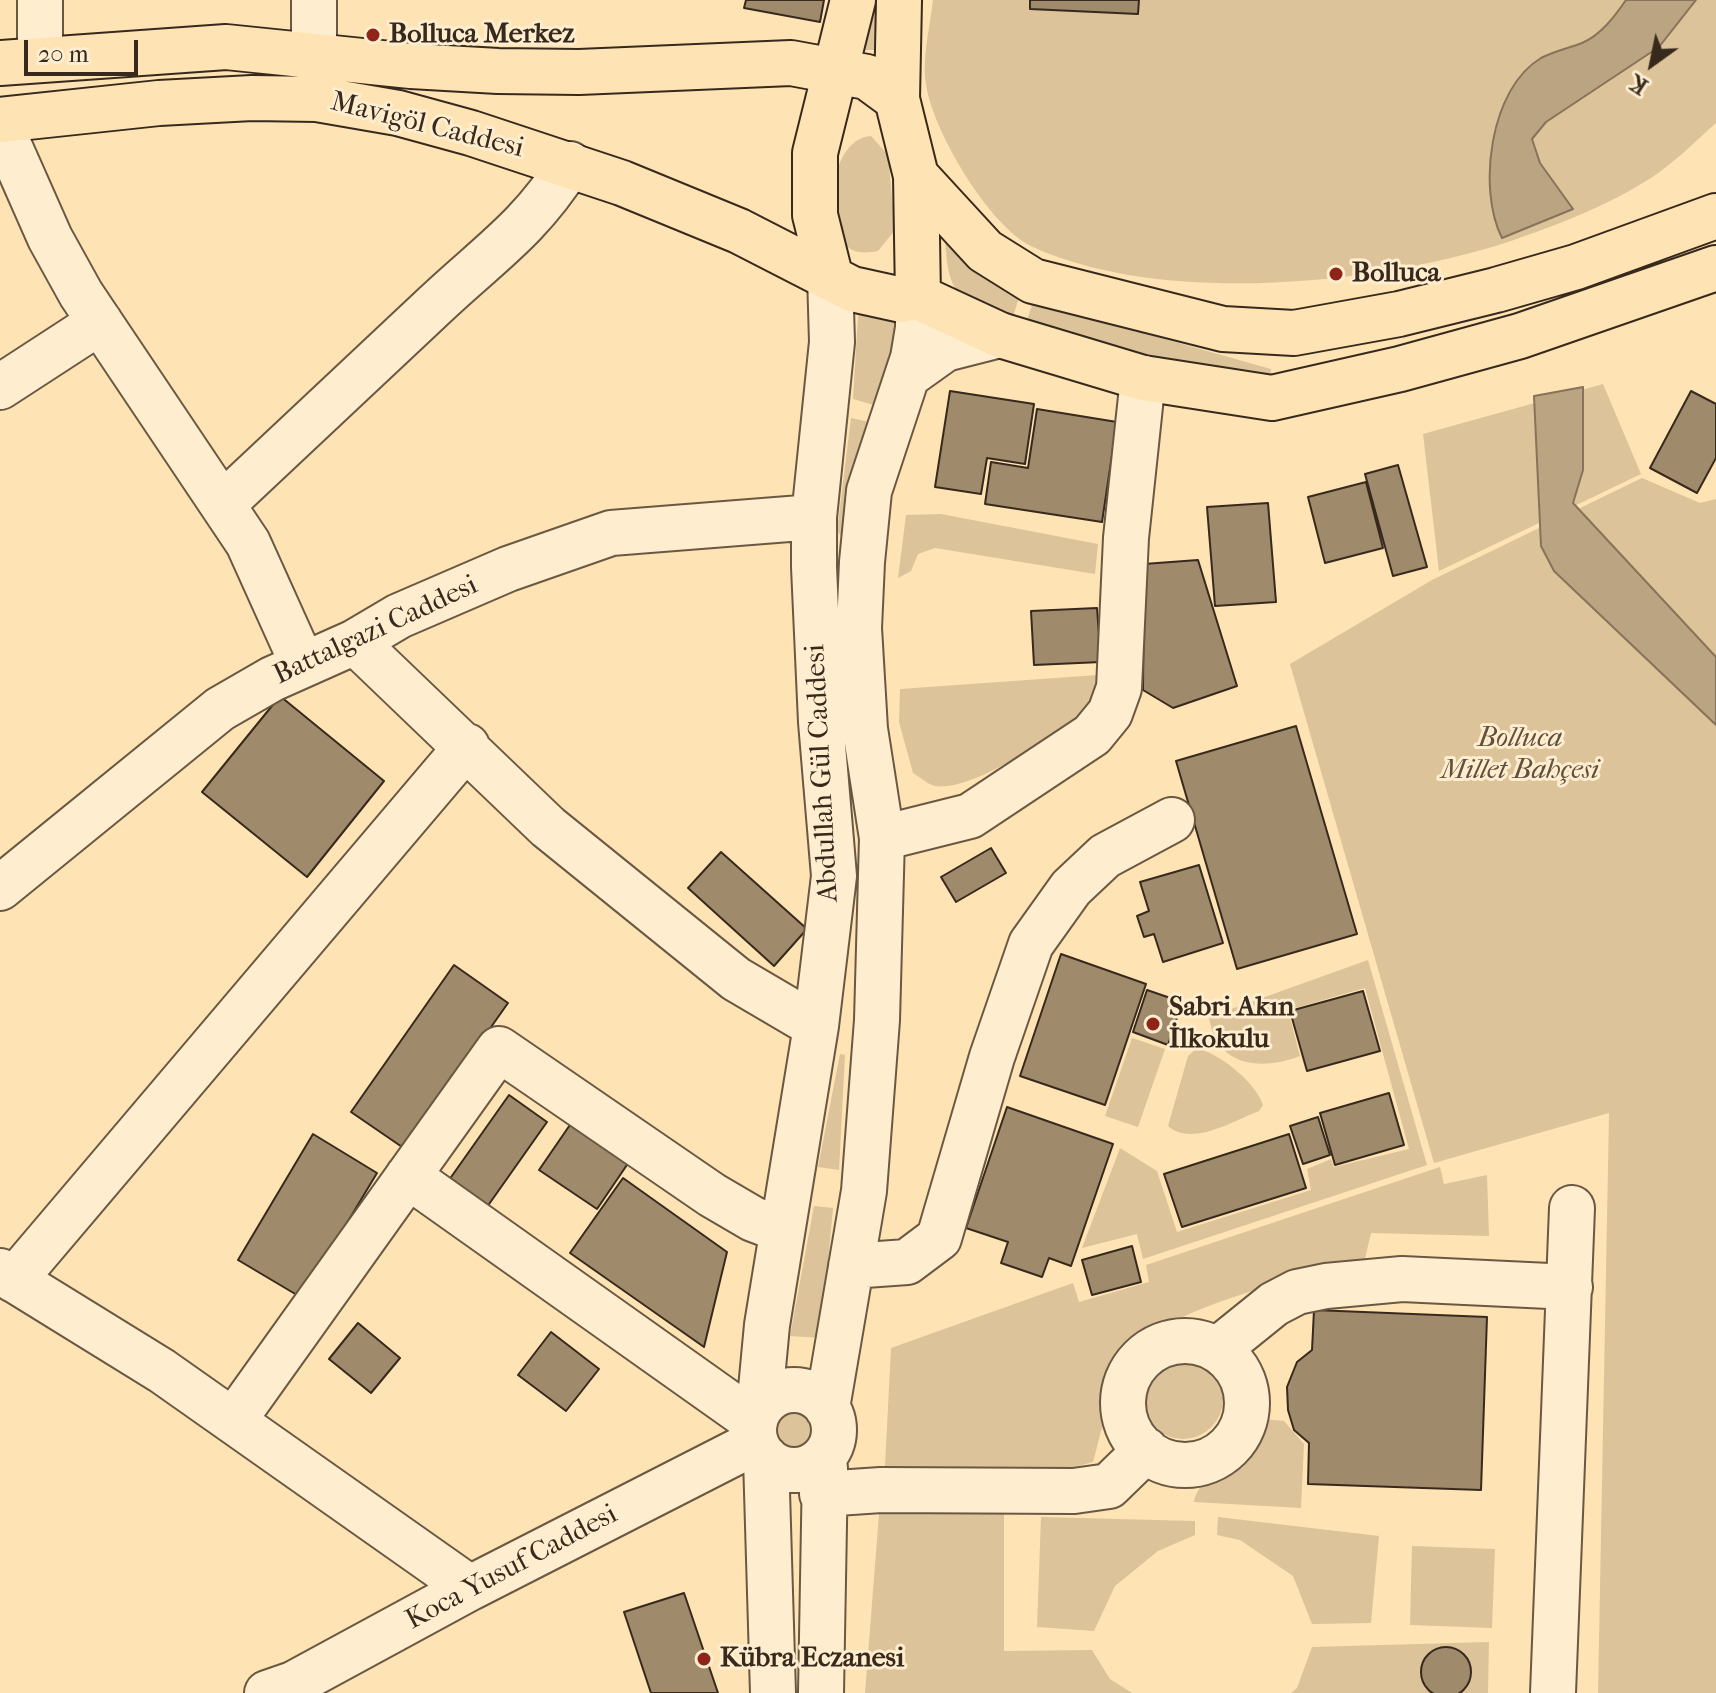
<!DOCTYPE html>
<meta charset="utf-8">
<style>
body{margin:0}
#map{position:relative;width:1716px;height:1693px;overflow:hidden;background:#fee3b4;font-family:"IM FELL French Canon",serif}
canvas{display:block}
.north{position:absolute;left:1612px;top:24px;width:80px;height:80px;-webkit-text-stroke:6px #feedce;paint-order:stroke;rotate:213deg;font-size:22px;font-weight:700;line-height:32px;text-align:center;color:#38291d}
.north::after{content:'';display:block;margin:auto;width:28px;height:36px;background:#38291d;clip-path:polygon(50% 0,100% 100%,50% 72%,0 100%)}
.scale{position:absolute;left:24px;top:40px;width:114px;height:36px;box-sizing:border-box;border:4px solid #38291d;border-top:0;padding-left:10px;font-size:24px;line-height:28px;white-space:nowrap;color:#38291d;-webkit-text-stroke:6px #feedce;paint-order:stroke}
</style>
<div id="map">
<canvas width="1716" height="1693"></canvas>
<div class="north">K</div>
<div class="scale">20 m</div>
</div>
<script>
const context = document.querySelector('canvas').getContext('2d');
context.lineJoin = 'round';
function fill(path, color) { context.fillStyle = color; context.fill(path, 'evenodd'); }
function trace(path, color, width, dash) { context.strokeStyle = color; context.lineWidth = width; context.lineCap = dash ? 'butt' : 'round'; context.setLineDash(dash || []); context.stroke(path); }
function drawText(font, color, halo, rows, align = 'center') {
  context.font = font + ' "IM FELL French Canon",serif'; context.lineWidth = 6; context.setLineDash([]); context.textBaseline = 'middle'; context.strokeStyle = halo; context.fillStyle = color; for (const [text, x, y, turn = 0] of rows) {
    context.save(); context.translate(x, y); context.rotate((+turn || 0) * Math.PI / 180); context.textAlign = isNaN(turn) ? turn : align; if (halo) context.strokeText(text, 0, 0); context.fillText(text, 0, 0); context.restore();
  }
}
fill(new Path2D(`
 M873,0H881V50H862Z
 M933,0H1716V123C1698,139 1680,157 1661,171C1618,202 1558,225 1508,242C1375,285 1163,306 1033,247C990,228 932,130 926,84C922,59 930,26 933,0Z
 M871,136L888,155L895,230L878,251C873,252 865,253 859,252C819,246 825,139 871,136Z
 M945,240L969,265L1020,294L1013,317C960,297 949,302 945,240Z
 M1033,302L1271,369L1270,380L1233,377L1026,323Z
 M865,309L895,323L899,335L877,406L853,399L858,316Z
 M1603,384L1641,474L1439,571L1423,434Z
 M851,418L870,422L851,473L841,536L837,531Z
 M1642,478L1700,503L1716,499V1693H1598L1609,1113L1434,1163L1290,664L1432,580Z
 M941,514L1098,544L1095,574L935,548L918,554L911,571L898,578L906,515Z
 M1098,675L1096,703C1063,728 977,792 935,786C927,784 920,777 913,773L899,722L900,689Z
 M1368,960L1427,1165L1143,1259L1137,1234L1082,1248L1120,1148L1157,1171L1177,1232L1311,1190L1307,1169L1331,1159L1334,1167L1409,1149L1365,988L1288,1010L1300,1056C1261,1071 1216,1067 1209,1017Z
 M1132,1038L1165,1049L1138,1127L1105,1116Z
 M1196,1049C1218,1051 1257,1084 1263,1105L1259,1111C1233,1121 1192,1147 1168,1126L1188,1056Z
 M840,1054L845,1055L839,1170L818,1167Z
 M1440,1167L1444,1184L1487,1175L1489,1236L1371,1233L1364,1263C1306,1274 1146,1312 1118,1366L1093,1462L1063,1470L885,1466L891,1348L1073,1283L1079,1302L1149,1282L1146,1265Z
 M814,1206L833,1208L821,1338L790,1336Z
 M1143 1399a40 40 0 1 1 80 0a40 40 0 1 1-80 0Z
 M774 1430a24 24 0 1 1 48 0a24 24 0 1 1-48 0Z
 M1262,1419L1284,1421L1304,1444L1301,1508L1194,1502C1201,1467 1259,1459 1262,1419Z
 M1004,1513V1651L1092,1650L1110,1679L1132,1693H865L879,1514Z
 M1041,1517L1195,1521V1535L1158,1551L1115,1586L1094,1631L1037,1627Z
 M1218,1517L1379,1536L1371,1623L1312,1624L1293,1576L1240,1540L1217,1535Z
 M1412,1546L1495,1549L1492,1628L1410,1625Z
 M1489,1642L1488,1693H1291L1297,1688L1312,1647Z`), '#dcc39a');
const water = new Path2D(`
 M1626,0H1696L1659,47L1546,122L1532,139L1540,163L1573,209L1502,238C1477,189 1490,88 1541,58C1554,51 1569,48 1582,43C1601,35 1615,16 1626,0Z
 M1583,387V470L1573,503L1716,657V725L1554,571L1541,546L1534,396Z`);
fill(water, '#bba481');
trace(water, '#877359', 2);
const building = new Path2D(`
 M746,0H824L820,22L744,8Z
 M1030,0H1139L1138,14L1030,9Z
 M950,391L1034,404L1025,464L987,458L981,494L935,487Z
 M1691,391L1716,404V458L1697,493L1650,468Z
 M1037,409L1117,422L1102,522L985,504L991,462L1028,468Z
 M1398,465L1427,567L1393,576L1365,474Z
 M1366,482L1383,548L1325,563L1308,497Z
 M1268,503L1276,602L1215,606L1207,507Z
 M1198,560L1237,686L1173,708L1143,690L1144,564Z
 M1097,608L1101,662L1034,665L1031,611Z
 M280,696L384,781L307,877L202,792Z
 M1296,726L1357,934L1237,969L1176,761Z
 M991,848L1006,873L956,902L941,877Z
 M721,852L807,929L774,966L688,888Z
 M1199,865L1223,943L1163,962L1154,934L1144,937L1137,916L1149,911L1140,882Z
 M1061,954L1146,984L1105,1105L1020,1076Z
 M454,965L508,1003L405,1149L351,1112Z
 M1147,990L1182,1002L1168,1045L1133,1032Z
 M1363,991L1380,1051L1307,1071L1290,1011Z
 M1389,1093L1404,1145L1335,1165L1320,1113Z
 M509,1095L547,1122L487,1207L449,1180Z
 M1007,1107L1113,1144L1071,1266L1049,1258L1042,1277L1001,1263L1008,1242L966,1228Z
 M1318,1117L1330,1155L1303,1164L1290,1126Z
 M574,1119L631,1159L597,1209L539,1170Z
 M313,1134L377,1173L302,1298L238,1260Z
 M1289,1134L1306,1188L1182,1227L1164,1174Z
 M623,1178L727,1252L704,1347L570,1253Z
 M1132,1246L1141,1282L1092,1295L1082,1260Z
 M1314,1310L1487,1317L1481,1490L1308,1484L1309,1443L1294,1430L1288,1410L1287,1387L1297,1362L1312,1350Z
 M358,1323L400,1358L371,1393L329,1359Z
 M551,1332L599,1369L566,1411L518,1375Z
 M684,1593L718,1693H651L624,1612Z
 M1421 1672a25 25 0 1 1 50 0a25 25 0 1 1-50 0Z`);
fill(building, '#9f8a6c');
trace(building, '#38291d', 2);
const minor = new Path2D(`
 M314,55V0
 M40,59V0
 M0,125L50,238L81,294L248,543L303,665
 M910,374L945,349L1000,335
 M0,387L100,322
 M223,504C294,438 365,371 436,304C489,254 529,229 570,164
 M355,642L548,827L736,979L816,1026
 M882,838L970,816L1092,735L1110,713L1119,688L1126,538L1143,378
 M0,888L220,709L272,679L355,642L399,616L508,569L611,533L814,517
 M408,1176L755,1422
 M851,1266L907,1262L939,1238L992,1057L1031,944L1071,888L1105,856L1172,820
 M0,1271L162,1371L470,1588
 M14,1280L467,746
 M1123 1403a62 62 0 1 1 124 0a62 62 0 1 1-124 0Z
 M1217,1350L1274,1304L1297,1292L1326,1286L1402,1279L1570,1287
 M754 1430a40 40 0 1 1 80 0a40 40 0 1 1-80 0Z
 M827,1408L864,1191L877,1020L882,838L865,729L859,628L862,562L869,491L913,358L918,328V297
 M759,1410L767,1325L816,1026L834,876L821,722L814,567V517L832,342L830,275
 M234,1420L499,1049L712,1195L753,1219L782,1230
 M766,1458L773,1693
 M822,1494L881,1490L1074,1491L1109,1486L1146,1450
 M267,1693L293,1684L470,1588L756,1442
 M821,1693L825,1468
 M1553,1693L1572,1208`);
const major = new Path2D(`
 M899,0L897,99L916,176L918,297
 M0,63L226,47L411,66L498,71L579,72L791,63L867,77L897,99
 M0,120L159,103L252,98L317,99L398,113L471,133L622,183L739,231L852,289L902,300L918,297L1000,335L1143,378L1272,398L1400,369L1520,336L1716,268
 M916,176L985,251L1033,281L1223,329L1294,333L1399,314L1496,290L1576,267L1716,216
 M830,275L815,215V153L853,0`);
trace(minor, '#6a5843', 48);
trace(major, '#38291d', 48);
trace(minor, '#feedce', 44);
trace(major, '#fee3b4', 44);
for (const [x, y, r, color] of [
 [373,35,8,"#8f2418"],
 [1336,274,8,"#8f2418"],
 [1153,1024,8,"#8f2418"],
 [704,1659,8,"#8f2418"]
]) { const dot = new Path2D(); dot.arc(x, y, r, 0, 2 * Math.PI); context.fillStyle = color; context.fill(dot); trace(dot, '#feedce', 3); }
drawText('bold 28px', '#38291d', '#feedce', [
 ["Bolluca Merkez",389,35],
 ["Bolluca",1352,274],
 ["Sabri Akın",1169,1008],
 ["İlkokulu",1169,1040],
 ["Kübra Eczanesi",720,1659]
], 'left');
drawText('28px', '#38291d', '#feedce', [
 ["Mavigöl Caddesi",427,126,14],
 ["Battalgazi Caddesi",376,631,-25],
 ["Abdullah Gül Caddesi",823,773,-93],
 ["Koca Yusuf Caddesi",512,1568,-28]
]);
drawText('italic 28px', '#61503c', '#feedce', [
 ["Bolluca",1520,739],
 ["Millet Bahçesi",1520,771]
]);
</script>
